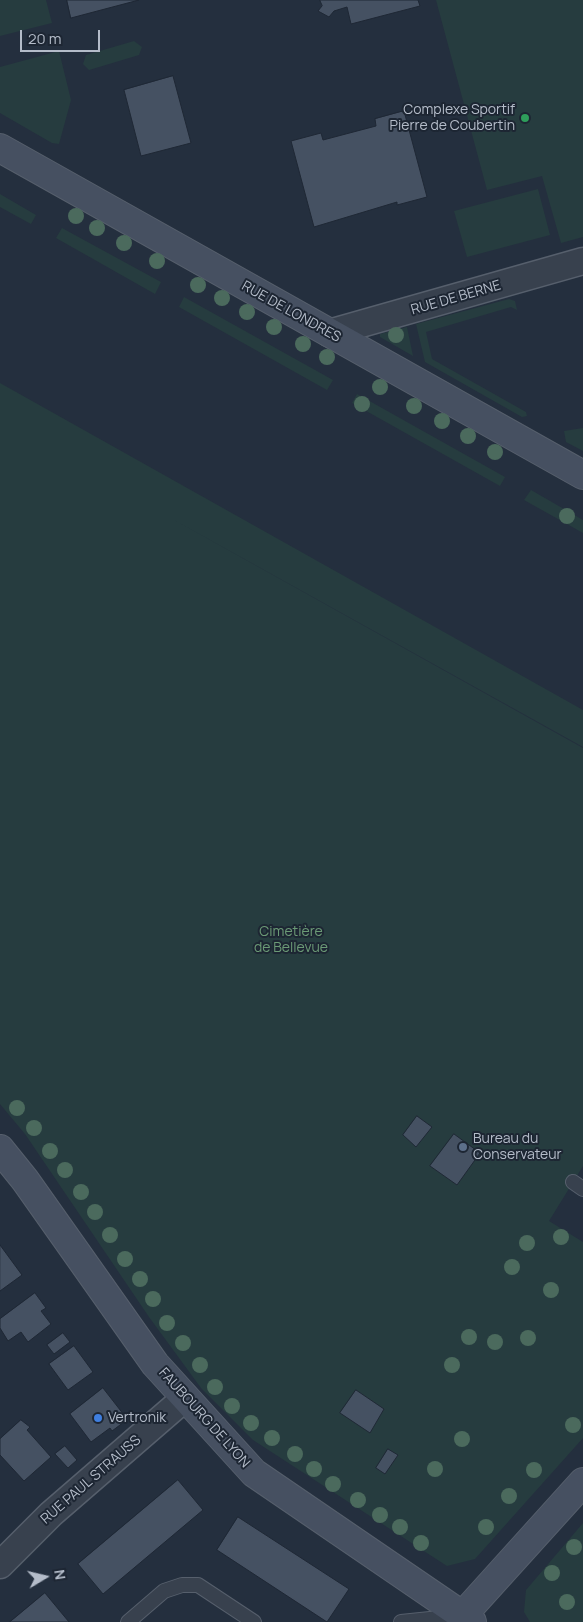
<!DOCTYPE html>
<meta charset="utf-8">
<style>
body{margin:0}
#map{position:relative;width:583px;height:1622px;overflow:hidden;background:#242f3e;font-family:Manrope,sans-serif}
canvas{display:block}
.north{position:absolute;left:20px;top:1552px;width:50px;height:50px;-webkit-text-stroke:4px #1d2633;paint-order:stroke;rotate:81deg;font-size:14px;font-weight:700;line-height:20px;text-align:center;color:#b4bcc9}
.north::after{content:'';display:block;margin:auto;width:18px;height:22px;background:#b4bcc9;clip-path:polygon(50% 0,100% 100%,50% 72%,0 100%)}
.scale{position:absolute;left:20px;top:30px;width:80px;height:22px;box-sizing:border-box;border:2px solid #b4bcc9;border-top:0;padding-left:6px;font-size:15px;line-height:18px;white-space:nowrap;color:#b4bcc9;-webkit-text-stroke:4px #1d2633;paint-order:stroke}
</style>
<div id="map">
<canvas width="583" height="1622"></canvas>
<div class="north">N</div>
<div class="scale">20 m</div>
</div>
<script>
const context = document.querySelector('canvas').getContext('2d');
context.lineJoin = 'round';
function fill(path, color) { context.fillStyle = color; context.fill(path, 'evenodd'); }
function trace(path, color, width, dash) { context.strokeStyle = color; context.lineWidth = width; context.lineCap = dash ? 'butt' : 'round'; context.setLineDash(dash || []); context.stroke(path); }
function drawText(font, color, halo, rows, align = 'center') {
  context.font = font + ' Manrope,sans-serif'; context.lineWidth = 4; context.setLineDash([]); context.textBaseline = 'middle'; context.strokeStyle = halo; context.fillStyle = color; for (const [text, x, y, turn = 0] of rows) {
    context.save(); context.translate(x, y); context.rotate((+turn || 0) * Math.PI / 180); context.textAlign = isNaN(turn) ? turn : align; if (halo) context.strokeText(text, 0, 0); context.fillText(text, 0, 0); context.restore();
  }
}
fill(new Path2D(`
 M0,0H46L52,23L0,36Z
 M436,0H583V237L561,243L542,176L487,190Z
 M134,41L142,47L139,55L89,70L83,64L86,55Z
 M59,51L71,100L59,144L52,143L0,113V67Z
 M538,189L550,235L467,257L454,211Z
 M0,194L36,215L31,224L0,207Z
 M62,228L161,282L155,294L56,238Z
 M184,297L333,380L327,390L179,307Z
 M509,299L515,301L517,310L511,307L426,332L432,359L526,412L527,416L522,417L425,362L416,324Z
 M407,327L413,356L380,337V334Z
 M0,383L583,710V747L167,516L583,748V1166L549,1221L583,1242V1438L475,1559L447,1566L253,1440L201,1388L149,1317L25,1134L0,1104Z
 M357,394L505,477L500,486L352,403Z
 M583,428V451L566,442L564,431Z
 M531,490L583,520V533L524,500Z
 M583,1523V1622H530L524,1612L526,1590Z`), '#263c3f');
const building = new Path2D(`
 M67,0H139L71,18Z
 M320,0H418L420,6L351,24L347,7L334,11L329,17L318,11L322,6Z
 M173,76L191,143L141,156L124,90Z
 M404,111L427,197L397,205V202L314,227L291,141L321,133L323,140L376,126L375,119Z
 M417,1116L432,1127L416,1147L403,1135Z
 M454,1134L480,1153L457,1185L430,1166Z
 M0,1245L22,1275L0,1291Z
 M35,1293L46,1308L41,1311L51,1324L28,1342L21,1332L8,1341L0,1328V1319Z
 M63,1333L70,1342L54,1354L47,1345Z
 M74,1346L93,1372L68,1390L49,1364Z
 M103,1388L124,1415V1422L112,1431L110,1428L91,1442L70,1414Z
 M356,1390L384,1409L370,1433L340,1413Z
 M21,1420L30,1427L27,1430L51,1457L24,1481L0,1455V1439Z
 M65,1446L77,1460L68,1468L55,1454Z
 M388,1449L398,1455L385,1474L376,1468Z
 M178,1480L203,1510L103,1594L78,1564Z
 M238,1517L349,1589L327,1622L217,1550Z
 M45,1593L69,1622H10Z`);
fill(building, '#455162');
trace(building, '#1f2835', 1);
const lane = new Path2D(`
 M573,1182L583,1189
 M128,1622L164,1591L182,1585H198L254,1622
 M401,1622L459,1616`);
const street = new Path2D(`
 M329,333L583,261
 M0,1565L51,1514L185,1398`);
const secondary = new Path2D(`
 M0,148L583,475
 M0,1149L25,1180L155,1364L254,1473L472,1622
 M462,1616L583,1482`);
trace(lane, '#565f6c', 16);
trace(street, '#565f6c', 29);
trace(secondary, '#565f6c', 30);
trace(lane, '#38414e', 14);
trace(street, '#38414e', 26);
trace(secondary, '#465061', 28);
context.fillStyle = '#4b6a5d';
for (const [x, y] of [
 [76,216],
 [97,228],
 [124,243],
 [157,261],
 [198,285],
 [222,298],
 [247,312],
 [274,327],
 [396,335],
 [303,344],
 [327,357],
 [380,387],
 [362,404],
 [414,406],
 [442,421],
 [468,436],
 [495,452],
 [567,516],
 [17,1108],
 [34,1128],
 [50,1151],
 [65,1170],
 [81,1192],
 [95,1212],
 [110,1235],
 [561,1237],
 [527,1243],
 [125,1259],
 [512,1267],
 [140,1279],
 [551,1290],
 [153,1299],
 [167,1323],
 [469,1337],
 [528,1338],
 [495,1342],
 [183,1343],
 [200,1365],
 [452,1365],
 [215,1387],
 [232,1406],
 [251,1423],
 [573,1425],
 [272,1438],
 [462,1439],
 [295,1454],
 [314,1469],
 [435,1469],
 [534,1470],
 [333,1484],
 [509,1496],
 [358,1500],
 [380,1515],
 [400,1527],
 [486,1527],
 [421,1543],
 [574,1547],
 [552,1573],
 [567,1602]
]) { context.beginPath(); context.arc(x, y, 8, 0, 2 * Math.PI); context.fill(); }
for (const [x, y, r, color] of [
 [525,118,5,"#2e9e5b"],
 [463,1147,5,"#5c6f8a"],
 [98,1418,5,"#3f7fe0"]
]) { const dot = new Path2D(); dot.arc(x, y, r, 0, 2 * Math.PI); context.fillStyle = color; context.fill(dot); trace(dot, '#1d2633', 2); }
drawText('14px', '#b4bcc9', '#1d2633', [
 ["Complexe Sportif",515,110,"right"],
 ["Pierre de Coubertin",515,126,"right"],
 ["Bureau du",473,1139],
 ["Conservateur",473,1155],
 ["Vertronik",108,1418]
], 'left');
drawText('14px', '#b4bcc9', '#1d2633', [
 ["RUE DE BERNE",456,298,-16],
 ["RUE DE LONDRES",291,312,29],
 ["FAUBOURG DE LYON",204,1418,48],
 ["RUE PAUL STRAUSS",91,1480,-41]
]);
drawText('14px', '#6b9a76', '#1d2633', [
 ["Cimetière",291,932],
 ["de Bellevue",291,948]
]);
</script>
